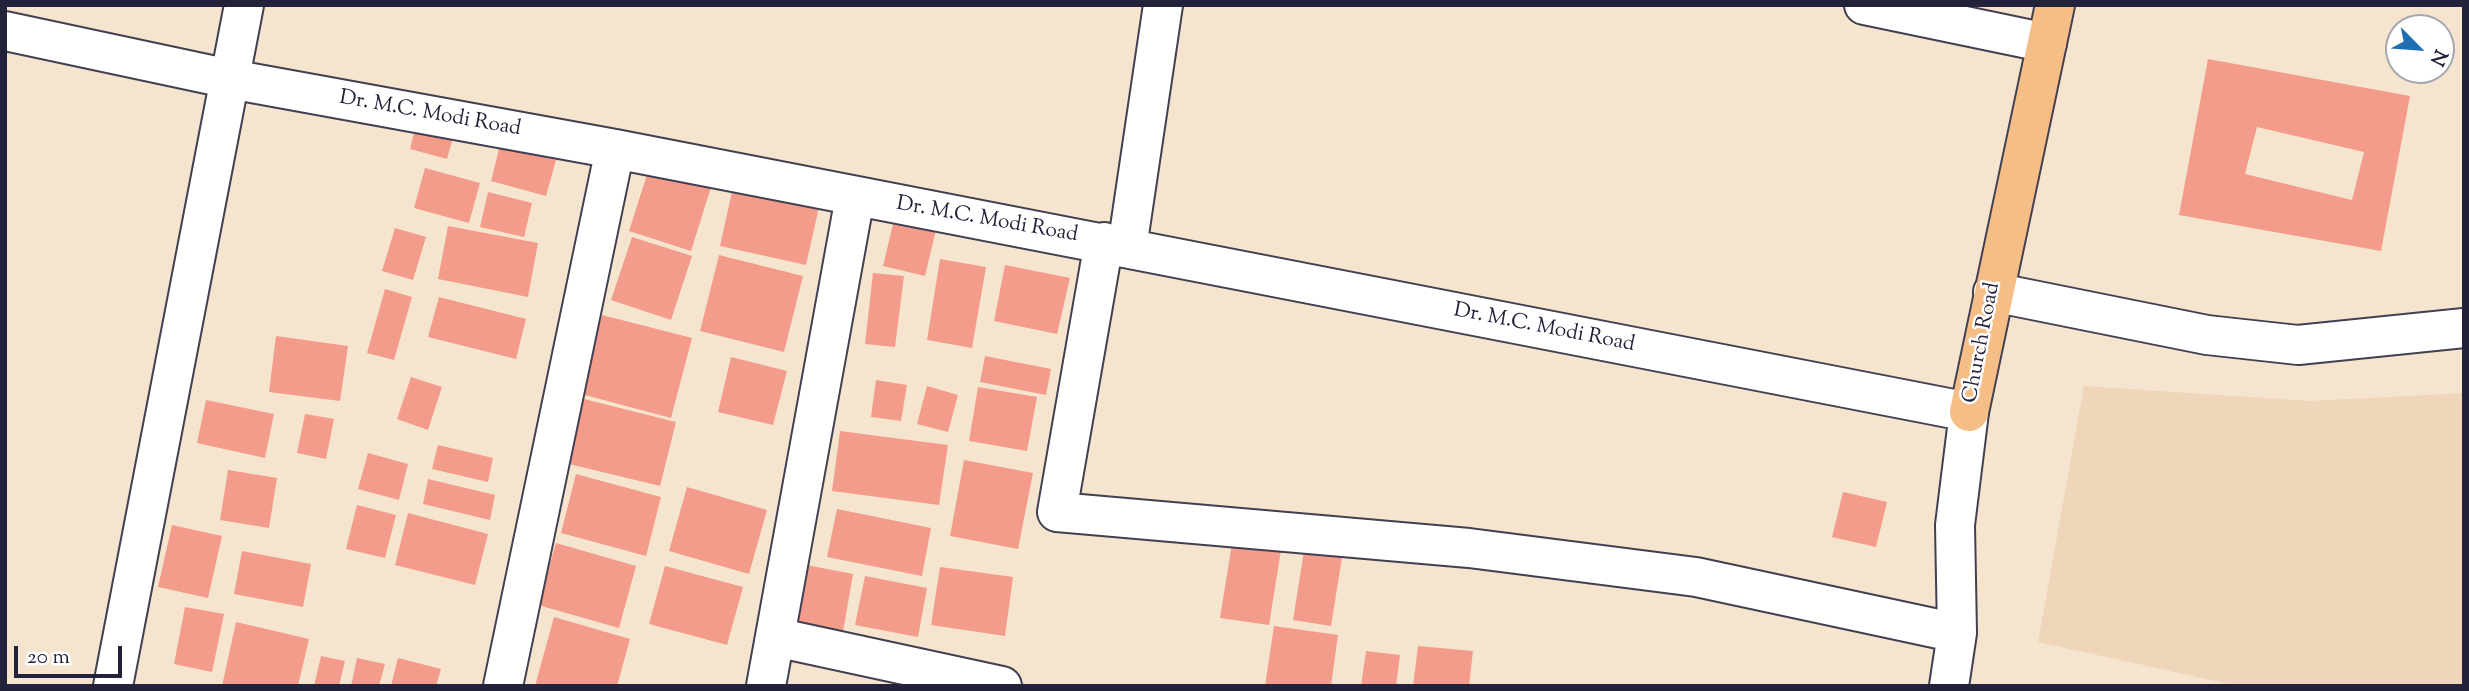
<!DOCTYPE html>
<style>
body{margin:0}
#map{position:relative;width:2469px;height:691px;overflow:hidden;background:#f5e5cf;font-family:"Sorts Mill Goudy",serif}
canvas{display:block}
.frame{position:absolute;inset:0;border:7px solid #22223b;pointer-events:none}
.north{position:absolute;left:2385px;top:14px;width:70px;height:70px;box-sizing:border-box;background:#fff;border:2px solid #a7a7b1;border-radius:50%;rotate:115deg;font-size:19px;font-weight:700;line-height:28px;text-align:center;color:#22223b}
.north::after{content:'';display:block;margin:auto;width:24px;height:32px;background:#1f6fb2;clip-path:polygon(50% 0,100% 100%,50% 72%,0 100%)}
.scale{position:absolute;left:14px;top:646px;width:108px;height:32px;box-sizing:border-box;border:4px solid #22223b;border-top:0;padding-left:9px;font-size:21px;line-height:24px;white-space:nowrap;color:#22223b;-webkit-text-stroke:5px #fff;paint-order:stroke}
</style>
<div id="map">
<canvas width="2469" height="691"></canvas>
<div class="frame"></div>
<div class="north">N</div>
<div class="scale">20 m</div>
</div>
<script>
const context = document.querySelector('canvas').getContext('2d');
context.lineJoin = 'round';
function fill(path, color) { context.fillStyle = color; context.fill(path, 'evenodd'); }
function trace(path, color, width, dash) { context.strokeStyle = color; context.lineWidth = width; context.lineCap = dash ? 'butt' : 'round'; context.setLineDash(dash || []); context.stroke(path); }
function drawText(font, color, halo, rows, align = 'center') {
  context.font = font + ' "Sorts Mill Goudy",serif'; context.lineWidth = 5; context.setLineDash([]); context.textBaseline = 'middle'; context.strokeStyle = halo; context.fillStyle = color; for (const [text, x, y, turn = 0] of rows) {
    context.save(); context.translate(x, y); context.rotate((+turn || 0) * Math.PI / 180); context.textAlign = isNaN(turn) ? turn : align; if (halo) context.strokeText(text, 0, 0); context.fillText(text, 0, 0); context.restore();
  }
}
fill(new Path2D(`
 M2084,386L2310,401L2464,393V686H2238L2038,642Z`), '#efd6bb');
fill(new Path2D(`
 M2208,59L2410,96L2381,251L2179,215ZM2257,127L2364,152L2352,200L2245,174Z
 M418,117L456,127L447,159L410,149Z
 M500,145L556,160L546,196L491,181Z
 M651,162L713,181L691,251L629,231Z
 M425,168L480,183L469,223L414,208Z
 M735,178L821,198L806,265L720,246Z
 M488,192L532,203L524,237L480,227Z
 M894,220L936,230L925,276L883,266Z
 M448,226L538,243L528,297L438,279Z
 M395,228L426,237L413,280L382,271Z
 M632,237L692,256L671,320L611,300Z
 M719,255L803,276L784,352L700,331Z
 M940,259L986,267L972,348L927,340Z
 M1005,265L1070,278L1057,334L994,321Z
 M873,273L904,276L895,347L865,344Z
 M385,289L412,297L394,360L367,353Z
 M439,297L526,319L516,359L428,337Z
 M602,315L692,338L671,418L581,394Z
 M276,336L348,346L340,401L269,392Z
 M985,356L1051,369L1046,395L980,382Z
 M731,357L787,371L773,425L718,412Z
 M411,377L442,387L428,430L397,419Z
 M876,380L907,385L901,421L871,417Z
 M927,386L958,395L948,432L917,424Z
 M978,387L1037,397L1027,451L969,441Z
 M584,399L676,422L660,486L569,464Z
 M206,400L274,414L265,458L197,443Z
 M305,414L334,419L326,459L297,453Z
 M840,431L948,445L939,505L832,491Z
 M438,445L493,458L488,482L432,469Z
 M368,453L408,464L399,500L358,489Z
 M964,460L1033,473L1018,549L950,536Z
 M228,470L277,478L269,528L220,520Z
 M576,474L661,497L646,556L561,533Z
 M428,479L495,495L490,520L423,504Z
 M687,487L767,510L749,574L669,551Z
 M1843,492L1887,502L1876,547L1832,537Z
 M357,505L396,515L385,558L346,549Z
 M837,509L931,528L922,576L827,557Z
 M408,513L488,534L475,585L395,565Z
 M172,525L222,536L208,598L158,587Z
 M1234,531L1283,538L1269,625L1220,618Z
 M1307,532L1345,539L1331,626L1293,620Z
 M556,543L636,566L619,628L538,605Z
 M242,551L311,564L303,607L234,594Z
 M806,565L853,574L843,632L795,623Z
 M665,566L743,587L727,645L649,624Z
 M940,567L1013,577L1005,636L931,625Z
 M865,576L927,588L918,637L855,625Z
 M185,607L224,614L212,672L174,664Z
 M554,617L630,639L617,686H535Z
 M236,622L309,639L298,686H222Z
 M1274,626L1338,635L1331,686H1265Z
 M1418,646L1473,651L1469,686H1413Z
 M1366,651L1400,655L1396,686H1361Z
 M321,656L345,661L339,686H314Z
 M357,658L385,664L379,686H351Z
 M398,658L441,669L436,686H391Z`), '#f39c8b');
const minor = new Path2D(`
 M1864,5L2047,43
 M5,31L230,79L615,149L1969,412L1955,525L1957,633L1949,686
 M1104,242L1057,512L1469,548L1696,577L1957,633
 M1127,248L1163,5
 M1993,292L2207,335L2298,345L2464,328
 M775,637L1002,686
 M113,686L244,5
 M503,686L615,149
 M766,686L855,197`);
const major = new Path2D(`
 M1969,412L2055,5`);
trace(minor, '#423f51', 42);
trace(major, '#423f51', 42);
trace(minor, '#fff', 38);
trace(major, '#f6be87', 38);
drawText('21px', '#22223b', '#fff', [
 ["Dr. M.C. Modi Road",430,115,10],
 ["Dr. M.C. Modi Road",987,221,10],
 ["Dr. M.C. Modi Road",1544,329,11],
 ["Church Road",1983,343,-79]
]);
</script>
